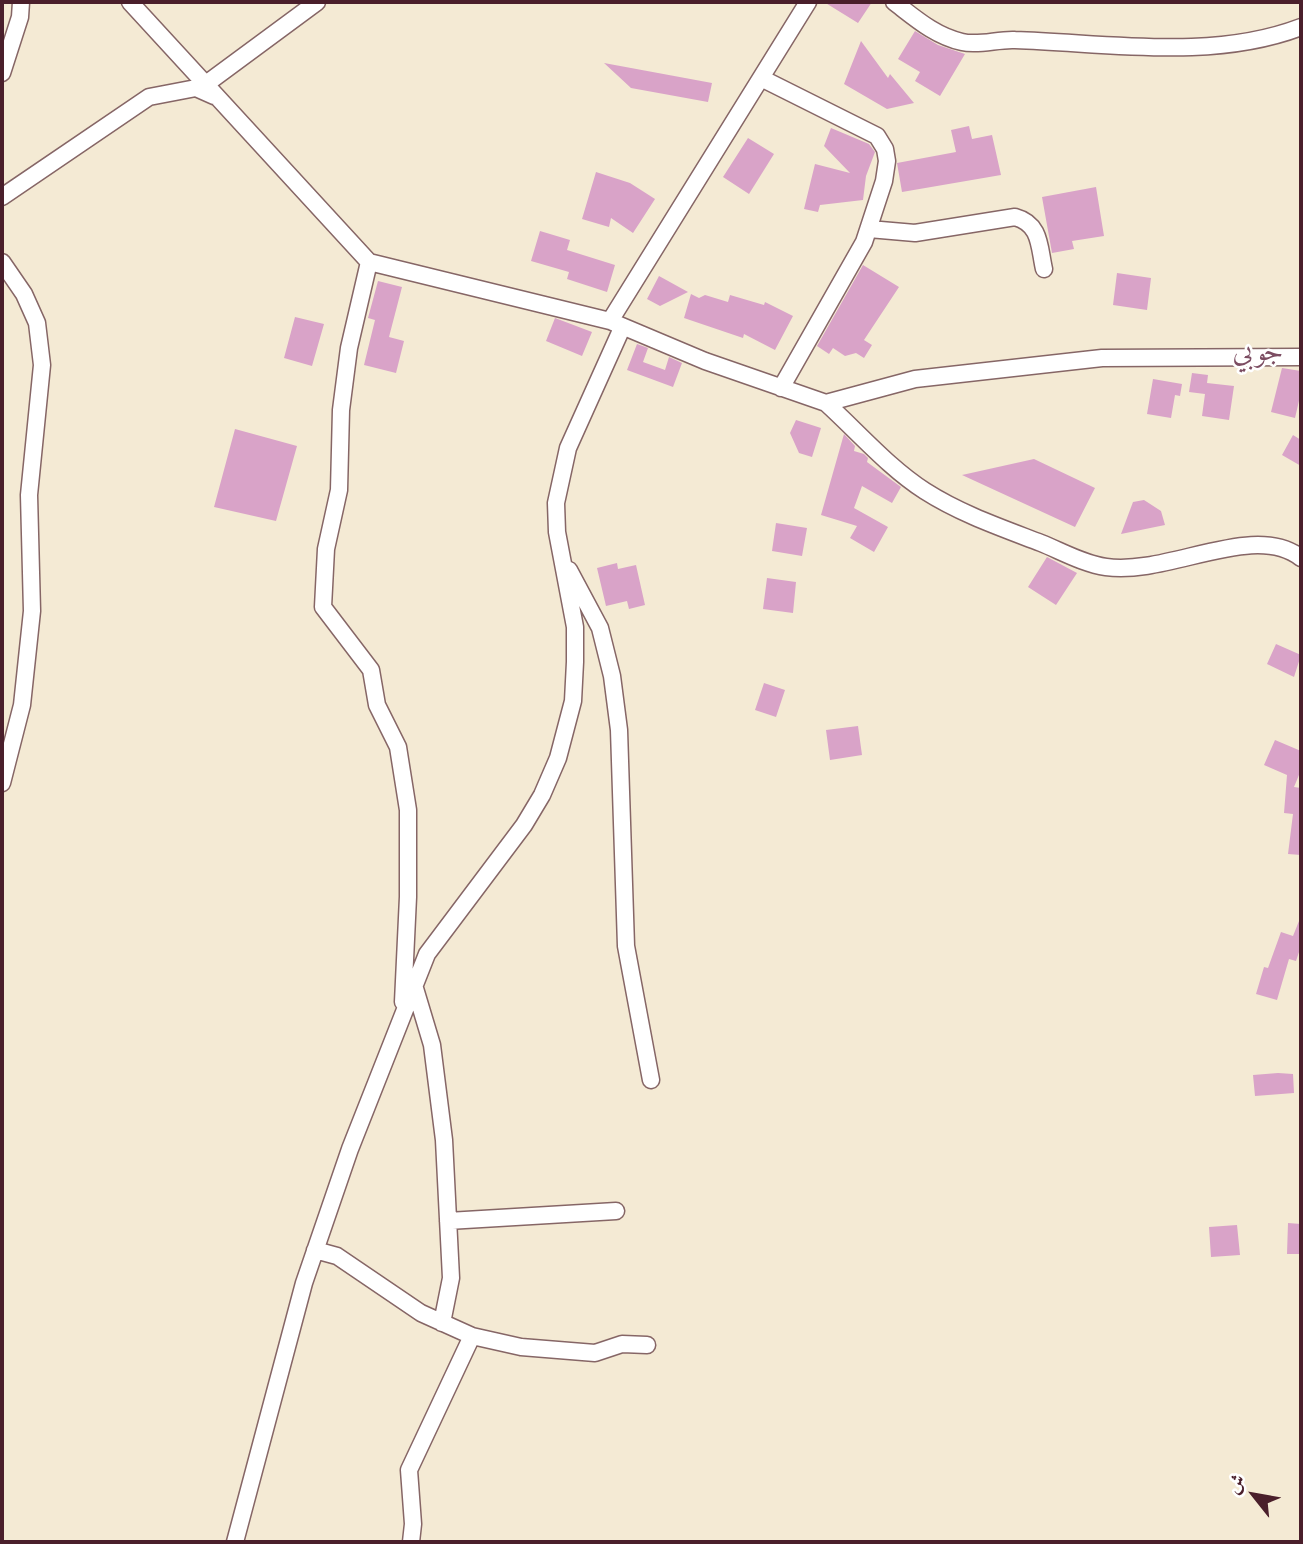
<!DOCTYPE html>
<meta charset="utf-8">
<style>
body{margin:0}
#map{position:relative;width:1303px;height:1544px;overflow:hidden;background:#f4ead4;font-family:Cardo,Amiri,serif}
canvas{display:block}
.frame{position:absolute;inset:0;border:4px solid #4a1f2b;pointer-events:none}
.north{position:absolute;left:1219px;top:1460px;width:70px;height:70px;-webkit-text-stroke:5px #fff;paint-order:stroke;rotate:301deg;font-size:19px;font-weight:700;line-height:28px;text-align:center;color:#4a1f2b}
.north::after{content:'';display:block;margin:auto;width:24px;height:32px;background:#4a1f2b;clip-path:polygon(50% 0,100% 100%,50% 72%,0 100%)}
</style>
<div id="map">
<canvas width="1303" height="1544"></canvas>
<div class="frame"></div>
<div class="north">ش</div>
</div>
<script>
const context = document.querySelector('canvas').getContext('2d');
context.lineJoin = 'round';
function fill(path, color) { context.fillStyle = color; context.fill(path, 'evenodd'); }
function trace(path, color, width, dash) { context.strokeStyle = color; context.lineWidth = width; context.lineCap = dash ? 'butt' : 'round'; context.setLineDash(dash || []); context.stroke(path); }
function drawText(font, color, halo, rows, align = 'center') {
  context.font = font + ' Cardo,Amiri,serif'; context.lineWidth = 5; context.setLineDash([]); context.textBaseline = 'middle'; context.strokeStyle = halo; context.fillStyle = color; for (const [text, x, y, turn = 0] of rows) {
    context.save(); context.translate(x, y); context.rotate((+turn || 0) * Math.PI / 180); context.textAlign = isNaN(turn) ? turn : align; if (halo) context.strokeText(text, 0, 0); context.fillText(text, 0, 0); context.restore();
  }
}
fill(new Path2D(`
 M824,2H872L858,23Z
 M915,31L938,45L965,54L940,96L915,81L920,72L898,59Z
 M861,41L888,78L890,74L914,103L887,109L844,84Z
 M604,63L712,83L708,102L631,88Z
 M969,126L972,139L992,135L1001,175L902,192L897,163L956,152L951,130Z
 M831,128L869,144L875,152L866,176L863,200L820,205L818,212L804,209L815,164L850,173L824,146Z
 M748,138L774,154L749,194L723,177Z
 M596,172L630,183L655,199L633,233L611,218L609,227L582,219Z
 M1096,187L1104,236L1072,241L1074,249L1052,253L1042,197Z
 M540,231L570,240L567,250L615,265L607,292L567,279L569,272L531,261Z
 M863,265L899,287L864,340L872,345L864,358L856,353L845,356L833,348L829,354L817,346Z
 M1117,273L1151,278L1147,310L1113,305Z
 M659,276L688,292L660,306L647,299Z
 M378,281L402,287L389,337L404,341L396,373L364,365L375,320L368,318Z
 M691,294L699,298L705,295L728,302L730,295L764,305L765,302L793,316L775,350L744,334L743,338L684,318Z
 M295,317L324,324L312,366L284,358Z
 M555,318L592,332L582,356L546,341Z
 M637,344L648,348L643,362L665,370L669,357L682,363L673,387L627,370Z
 M1282,368L1301,371V392L1295,418L1271,412Z
 M1192,373L1208,375L1207,383L1234,386L1229,420L1202,416L1205,394L1189,392Z
 M1153,379L1182,384L1180,396L1175,395L1171,418L1147,414Z
 M796,420L821,428L812,457L799,453L790,433Z
 M235,429L297,446L276,521L214,507Z
 M844,434L855,446L854,451L864,454L868,458L867,462L901,487L892,503L862,486L854,508L888,527L874,552L850,538L857,526L821,515Z
 M1293,435L1301,440V466L1282,455Z
 M1034,459L1095,488L1075,527L962,475Z
 M1144,500L1161,511L1165,525L1121,534L1133,502Z
 M776,523L807,528L802,556L772,551Z
 M1047,557L1077,573L1056,605L1028,587Z
 M617,563L618,569L636,565L645,605L629,609L627,601L606,606L597,568Z
 M767,578L796,582L793,613L763,609Z
 M1276,644L1301,655L1294,677L1267,664Z
 M764,683L785,690L776,717L755,710Z
 M858,726L862,755L830,760L826,730Z
 M1275,740L1301,751V770L1294,787L1301,788V855L1288,854L1293,814L1284,813L1287,775L1264,765Z
 M1301,916V946L1296,961L1289,959L1277,1000L1256,994L1264,967L1268,968L1281,932L1293,936Z
 M1278,1073L1293,1074L1294,1093L1255,1096L1253,1075Z
 M1288,1223L1301,1224V1254H1287Z
 M1237,1225L1240,1255L1211,1257L1209,1227Z`), '#d9a3c8');
const minor = new Path2D(`
 M130,2L369,262L610,321L705,361L826,403L915,379L1102,358L1301,357
 M894,2C915,18 935,36 962,42C979,46 998,39 1015,40C1109,43 1212,61 1301,27
 M2,73L20,17L21,2
 M763,79L877,136L885,149L887,161L884,181L864,242L781,388
 M206,84L317,2
 M2,197L149,97L196,88L214,96
 M869,229L915,233L1015,217C1041,224 1039,247 1044,269
 M2,262L24,294L37,323L42,365L29,495L32,611L22,705L2,783
 M369,262L349,348L341,410L339,490L326,549L323,607L371,670L377,705L398,747L408,810V897L403,1002
 M610,321L808,2
 M826,403C858,432 889,468 925,491C961,514 1002,528 1041,543C1061,551 1084,564 1106,567C1168,576 1254,521 1301,558
 M569,570L600,628L612,676L619,730L626,946L651,1080
 M414,985L432,1045L444,1140L451,1278L442,1323
 M448,1221L616,1211
 M315,1250L337,1256L421,1313L472,1336L521,1347L595,1353L622,1344L647,1345
 M235,1542L304,1283L350,1149L427,954L524,825L542,795L558,758L573,701L575,662V627L557,532L556,503L568,448L622,328
 M411,1542L413,1524L409,1470L472,1336`);
trace(minor, '#866666', 19);
trace(minor, '#fff', 16);
drawText('28px', '#7c4d62', '#fff', [
 ["جوبي",1258,354]
]);
</script>
